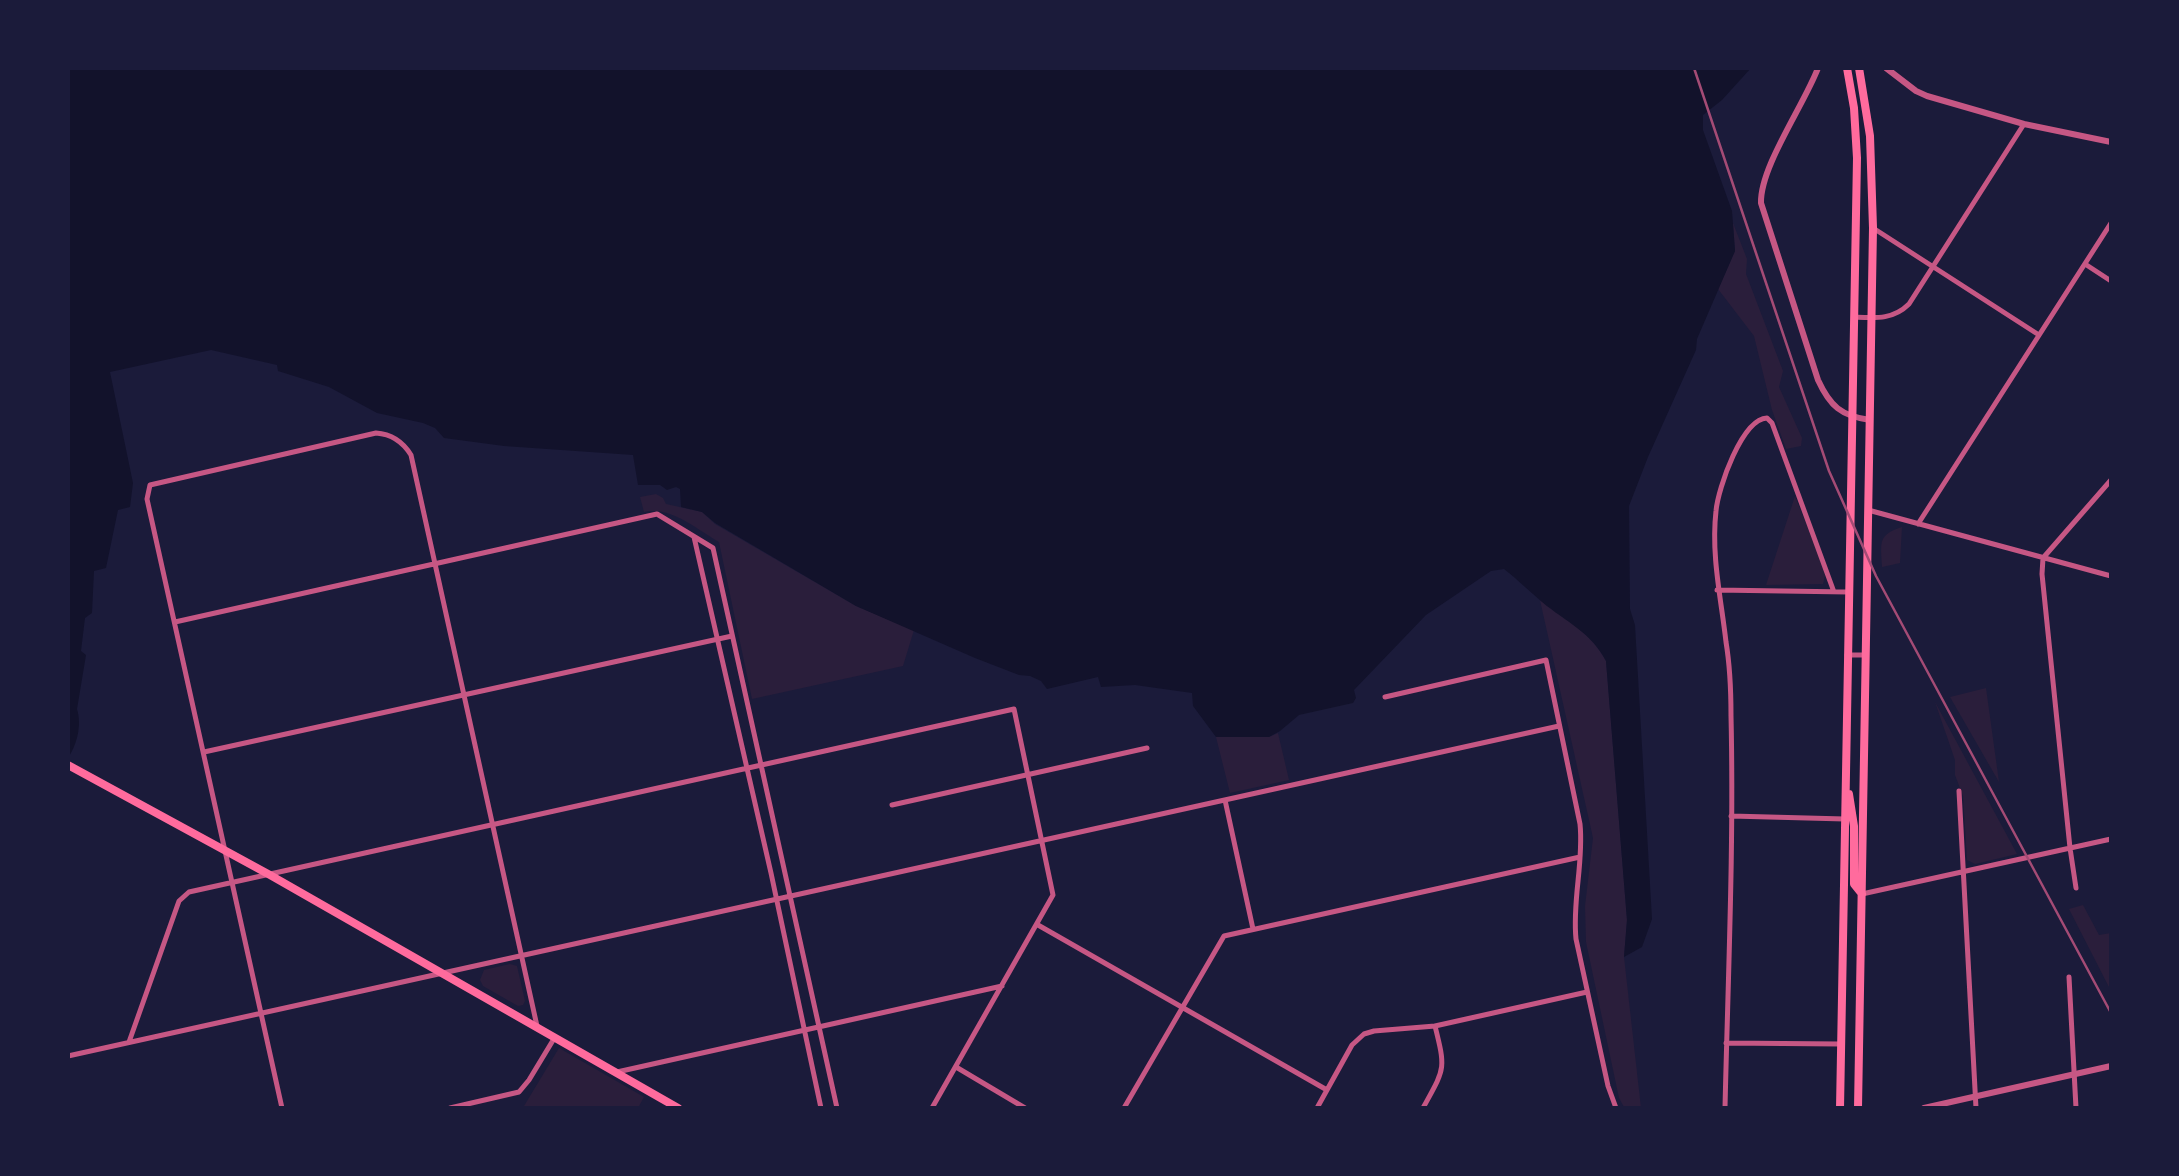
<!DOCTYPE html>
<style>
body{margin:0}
#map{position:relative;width:2179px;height:1176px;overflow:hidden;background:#1b1b3a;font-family:Cabin,sans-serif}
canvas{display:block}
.frame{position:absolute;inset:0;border:70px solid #1b1b3a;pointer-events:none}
</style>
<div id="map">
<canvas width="2179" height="1176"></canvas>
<div class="frame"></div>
</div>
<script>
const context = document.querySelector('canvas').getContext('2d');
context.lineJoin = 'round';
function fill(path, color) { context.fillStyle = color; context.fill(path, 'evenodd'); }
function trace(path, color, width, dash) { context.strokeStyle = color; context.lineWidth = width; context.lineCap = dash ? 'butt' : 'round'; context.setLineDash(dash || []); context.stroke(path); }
fill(new Path2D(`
 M1733,223L1747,259L1746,274L1783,371L1779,387L1802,438L1801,446L1786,449L1772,410L1754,336L1718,289L1735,251Z
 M656,494L663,498L666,504L702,512L715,524L856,606L914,630L903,666L752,699L719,542C696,529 671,506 644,512L640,497Z
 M1795,496L1824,569L1825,576L1823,584L1766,585Z
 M1902,527L1900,563L1882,567C1881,543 1877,535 1902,527Z
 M1540,600C1565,618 1592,634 1606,661L1627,920L1624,957L1641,1108L1624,1107L1619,1098L1586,942L1585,906L1593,838Z
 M1986,688L1999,782L1950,697Z
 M1935,702L2017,854L1975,864L1967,860L1963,796L1955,775V760Z
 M1278,733L1289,780L1230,793L1216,737H1269Z
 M2083,905L2099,935L2111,933V991L2069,909Z
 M510,964L517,966L525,1001L523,1005L518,1006L483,986L480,980L484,970Z
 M559,1048L644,1097L638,1108H527L524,1106Z`), '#2a1e3b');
fill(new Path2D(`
 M68,68H1751L1722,100L1703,115V130L1732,211L1735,251L1697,339L1696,350L1648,457L1629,506L1630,609L1635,625L1652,919L1642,947L1624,957L1627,920L1606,661C1591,632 1566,622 1542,602C1529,591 1517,579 1504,569L1491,571L1426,615L1354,690L1356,698L1353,703L1299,715L1280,731L1269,737H1216L1193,706L1192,693L1135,685L1101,687L1098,677L1047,689L1041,681L1030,676L1019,675L975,658L856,606L715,523L702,512L681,507L680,489L676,487L667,490L660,485H638L633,455L504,446L444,438L435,428L423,423L377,413L329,387L278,371L277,365L211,350L110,372L133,483L130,507L118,510L106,568L94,571L92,613L85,618L81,651L86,655L77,709C82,725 77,745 68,758Z`), '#12122b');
trace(new Path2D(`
 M1873,228L2039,335
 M2085,264L2111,281
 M1854,317C1875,318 1893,320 1909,304L2024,124
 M1868,510L2111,576
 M1918,524L2111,223
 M694,537L771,873L821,1108
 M1717,590L1848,592
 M175,622L657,514L713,548L837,1108
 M1847,655H1866
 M1385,697L1546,660L1580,824C1584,862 1572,900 1576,939L1608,1086L1616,1108
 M204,752L732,636
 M1959,791L1976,1108
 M1225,800L1253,929
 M892,805L1147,748
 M1731,816L1845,819
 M2076,888L2070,848L2042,574L2043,558L2111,480
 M1862,894L2111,839
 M1038,925L1327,1090
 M2069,977L2076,1108
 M129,1042L179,901L189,892L1014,709L1053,895L932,1108
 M1726,1043L1840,1044
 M68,1056L1559,726
 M956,1067L1025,1108
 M617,1072L1002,986
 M282,1108L147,499L150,485L376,433C391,434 403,442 411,455L537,1026
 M450,1108L519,1092L529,1080L555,1037
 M1124,1108L1224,936L1580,857
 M1317,1108L1352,1045L1364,1034L1374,1031L1435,1026L1587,992
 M1423,1108C1445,1068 1446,1070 1435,1026
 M1725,1108C1728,977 1734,846 1731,716C1731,692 1730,666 1726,642C1721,598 1711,555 1716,511C1718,488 1742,419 1767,418L1772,423L1834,592`), '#c65784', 5);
trace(new Path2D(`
 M1818,68C1804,105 1760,167 1761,203L1818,380C1830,406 1841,416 1870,420
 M1886,68L1916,91L1927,96L2024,124L2111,142
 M1924,1108L2111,1066`), '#c65784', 6);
trace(new Path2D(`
 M68,765L270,875L678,1108
 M1849,794L1854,826V884L1862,894
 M1840,1108L1857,158L1854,108L1847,68
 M1858,1108L1873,228L1870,136L1859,68`), '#ff6b9d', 8);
trace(new Path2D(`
 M1694,68L1829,471L1876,576L2111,1013`), '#a44b75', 2.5);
</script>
